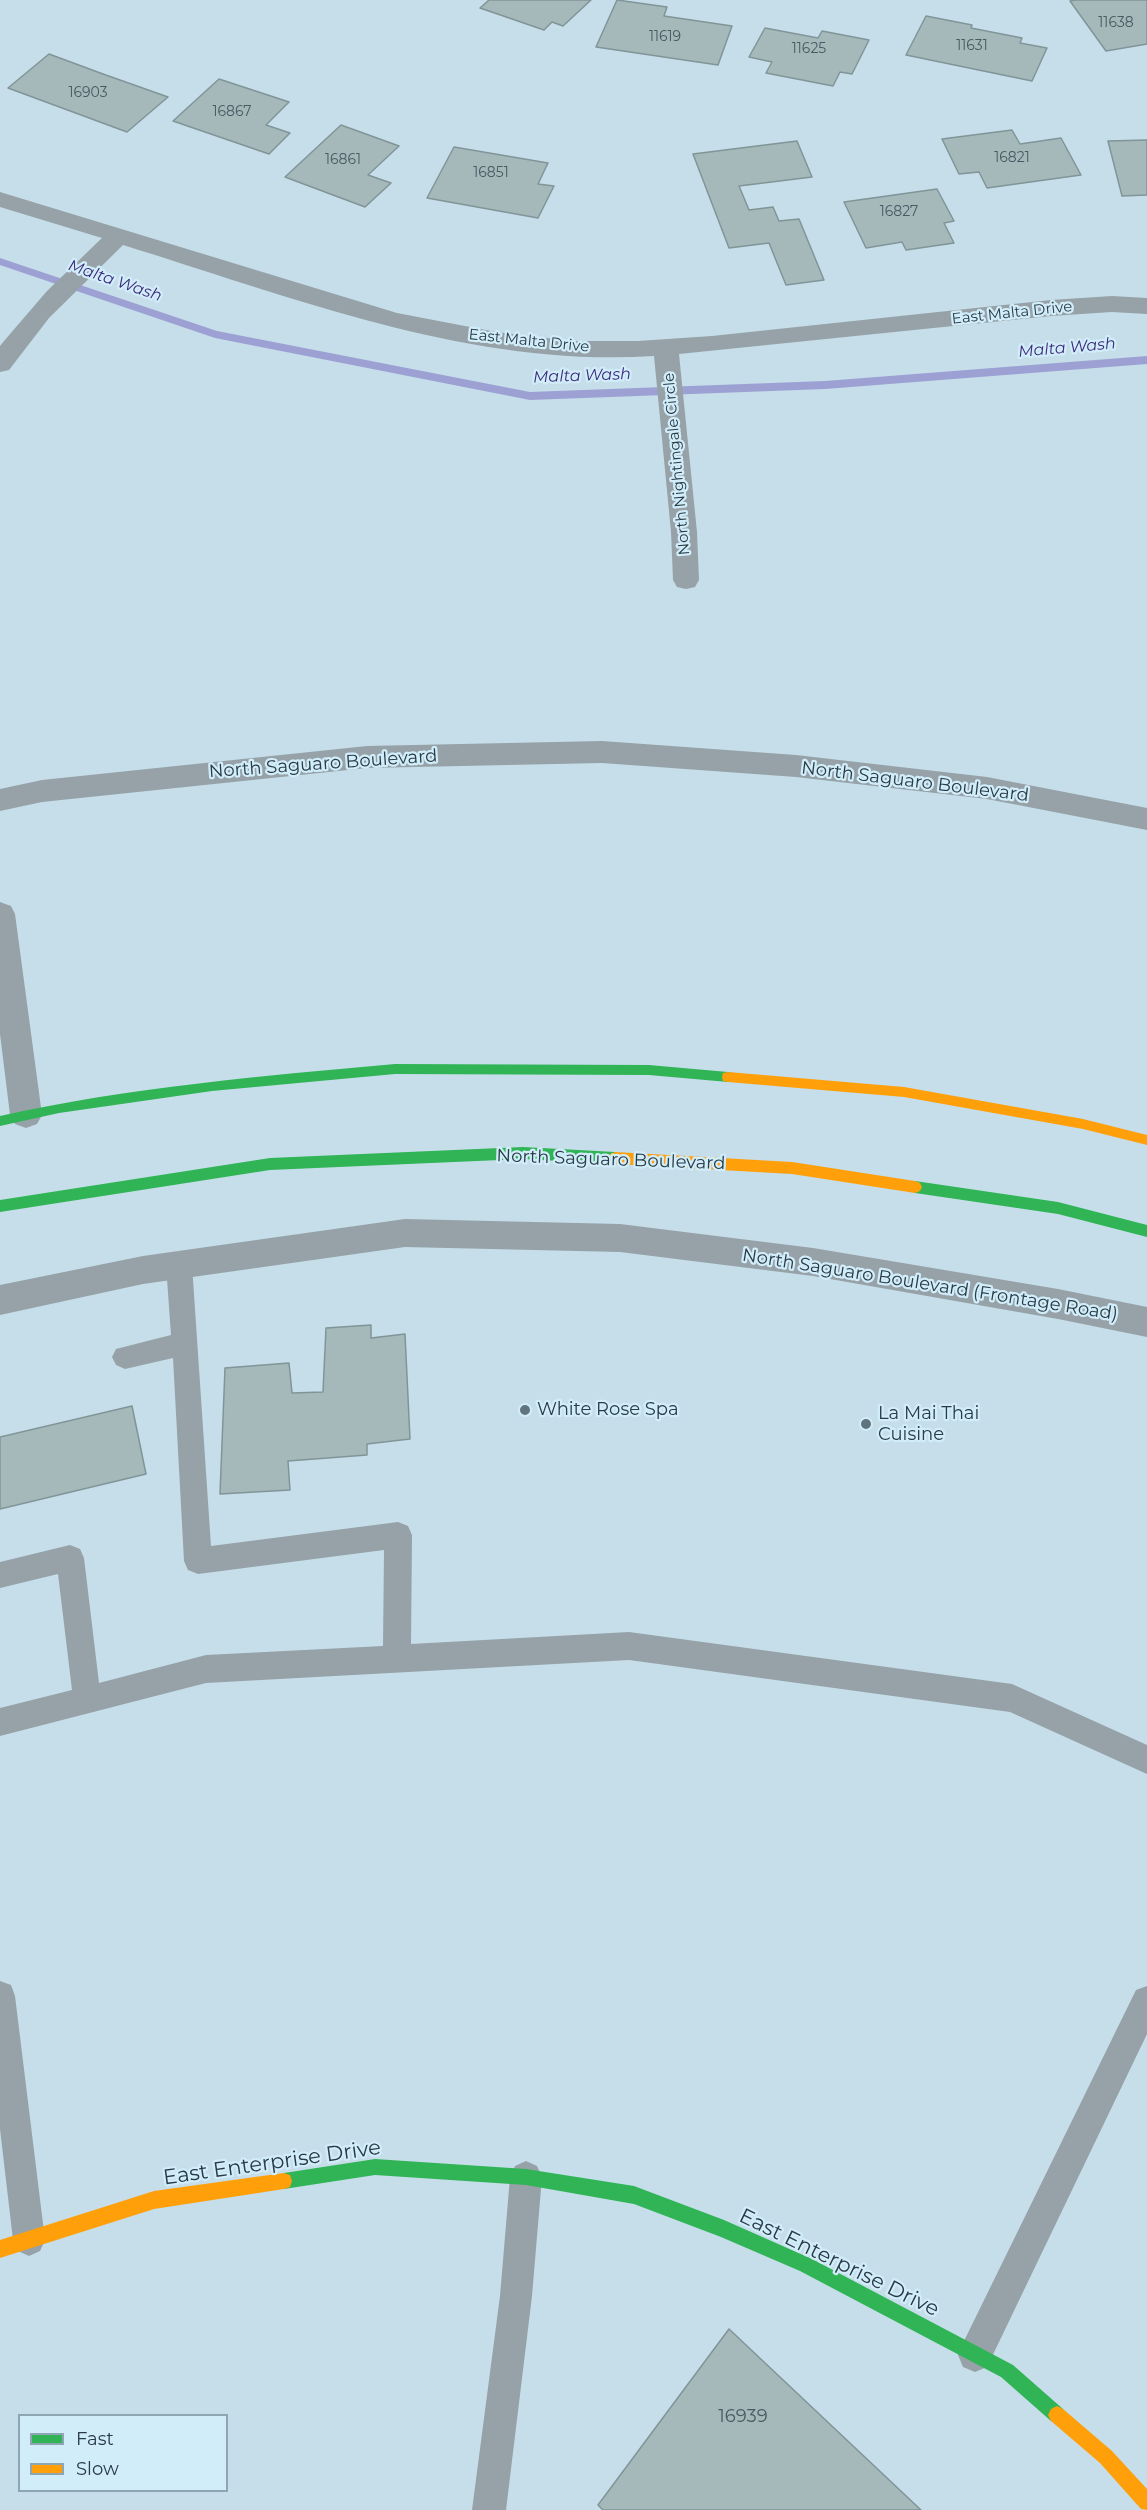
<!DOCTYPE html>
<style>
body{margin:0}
#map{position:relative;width:1147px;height:2510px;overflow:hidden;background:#c5deea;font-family:Montserrat,sans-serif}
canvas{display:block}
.legend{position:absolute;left:18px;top:2414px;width:210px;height:78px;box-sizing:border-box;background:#d2edfa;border:2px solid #8ea6b1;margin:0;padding:8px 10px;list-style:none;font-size:18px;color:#293b44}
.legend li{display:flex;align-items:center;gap:12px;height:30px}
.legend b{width:30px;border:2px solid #8ea6b1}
</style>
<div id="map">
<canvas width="1147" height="2510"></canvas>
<ul class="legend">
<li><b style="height:8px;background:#30b455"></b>Fast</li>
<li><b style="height:8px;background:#ff9f0a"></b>Slow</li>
</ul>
</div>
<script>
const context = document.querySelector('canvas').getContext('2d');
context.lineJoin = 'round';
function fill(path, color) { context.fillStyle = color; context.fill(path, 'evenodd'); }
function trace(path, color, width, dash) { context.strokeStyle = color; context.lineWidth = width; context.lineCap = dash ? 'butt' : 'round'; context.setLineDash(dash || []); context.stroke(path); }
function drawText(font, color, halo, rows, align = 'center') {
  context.font = font + ' Montserrat,sans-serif'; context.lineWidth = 4.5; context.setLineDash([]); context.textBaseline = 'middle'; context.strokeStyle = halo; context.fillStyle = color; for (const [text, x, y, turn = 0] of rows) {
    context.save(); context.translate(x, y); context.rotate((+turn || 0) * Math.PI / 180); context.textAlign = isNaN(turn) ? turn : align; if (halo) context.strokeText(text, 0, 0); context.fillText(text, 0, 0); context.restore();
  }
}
fill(new Path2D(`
 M0,258L217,331L530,392L825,381L1147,356V364L825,389L530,400L215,338L0,265Z`), '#9da0d3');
const building = new Path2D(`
 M489,0H591L563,26L552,22L544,30L480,8Z
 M617,0L667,7L664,16L732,26L718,65L596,47Z
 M1076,0H1147V44L1106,51L1070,1Z
 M926,16L972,25L971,28L1022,38L1020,43L1047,48L1032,81L906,55Z
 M765,28L818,38L822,31L869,40L852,74L840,72L833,86L766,73L772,62L749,57Z
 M49,54L103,74L168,97L127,132L8,88Z
 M219,79L289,102L266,125L290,133L269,154L173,121Z
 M341,125L399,146L368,175L391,183L365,207L285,177Z
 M1012,130L1020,144L1061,138L1081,175L987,188L979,172L959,174L942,139Z
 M1147,140V195L1122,196L1108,141Z
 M797,141L812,177L739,186L749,210L773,207L779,221L799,219L824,280L786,285L769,243L729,248L693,154Z
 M454,147L548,163L538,184L554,186L538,218L427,198Z
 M937,189L954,221L944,223L954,243L906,250L902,242L866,248L844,202Z
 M371,1325V1338L405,1334L410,1439L367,1444V1455L288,1461L290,1490L220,1494L225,1368L289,1363L292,1393L323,1392L326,1328Z
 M132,1406L146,1474L0,1509V1437Z
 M729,2329L921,2510H603L598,2505Z`);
fill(building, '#a5b9bb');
trace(building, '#819598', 1.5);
fill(new Path2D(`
 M179,1254L188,1257L192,1265L211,1546L398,1522L408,1526L412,1535L411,1644L629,1632L1012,1684L1147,1745V1774L1010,1712L629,1660L206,1683L0,1736V1708L72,1690L58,1574L0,1588V1562L70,1545L80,1549L84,1558L99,1683L206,1655L383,1646L384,1550L198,1574L188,1570L184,1561L173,1358L125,1369L116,1365L112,1357L116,1349L171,1335L166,1265L170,1257Z
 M0,1981L11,1985L15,1996L45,2240L40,2251L29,2256L18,2251L13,2240L0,2129Z
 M1147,1986V2034L987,2367L975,2372L963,2367L958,2355L963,2343L1136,1990Z
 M526,2161L537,2166L542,2177L532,2296L506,2510H472L500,2296L510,2177L515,2166Z`), '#96a2a7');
fill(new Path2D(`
 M0,192L397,313L496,332L572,341H638L712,336L1051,300L1112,296L1147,298V314L1112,312L1051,316L679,354L697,532L699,580L695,587L686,589L677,587L673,580L671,532L654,356C471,368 295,298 123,245L49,318L9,370L0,372V346L4,341L47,291L102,238L0,207Z
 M602,741L796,755L987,777L1147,808V830L987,799L796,777L602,763L367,768L42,802L0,811V789L42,780L367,746Z
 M0,902L11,906L15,914L42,1115L37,1124L26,1128L15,1124L10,1115L0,1034Z
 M405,1219L620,1224L813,1248L1058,1289L1147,1307V1337L1058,1319L813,1276L620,1252L405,1247L143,1284L0,1315V1285L143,1256Z`), '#96a2a7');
fill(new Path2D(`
 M395,1064L649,1065L728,1072L733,1073L734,1077L733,1081L728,1082L649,1075L395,1074L212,1091L59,1113L0,1126V1116C130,1087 263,1076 395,1064Z
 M523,1147L615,1152L620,1154L622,1158L620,1162L615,1164L523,1159L270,1170L0,1212V1200L270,1158Z
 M915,1181L1058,1202L1147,1225V1237L1058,1214L915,1193L910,1191L908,1187L910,1183Z
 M375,2159L526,2169L634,2186L724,2220L812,2259L1013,2365L1063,2409L1066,2415L1063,2421L1057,2424L1051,2421L1001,2377L800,2271L721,2237L634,2204L526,2185L375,2175L284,2189L278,2187L276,2181L278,2175L284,2173Z`), '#30b455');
fill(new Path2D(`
 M728,1072L904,1087L1083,1119L1147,1135V1145L1083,1129L904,1097L728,1082L723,1081L722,1077L723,1073Z
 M615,1152L792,1162L915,1181L920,1183L922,1187L920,1191L915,1193L792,1174L615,1164L610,1162L608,1158L610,1154Z
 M284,2173L290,2175L292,2181L290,2187L284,2189L154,2209L0,2258V2240L154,2191Z
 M1057,2406L1063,2409L1112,2451L1147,2489V2510L1141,2509L1100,2463L1051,2421L1048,2415L1051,2409Z`), '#ff9f0a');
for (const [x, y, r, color] of [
 [525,1410,6,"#60747e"],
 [866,1424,6,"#60747e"]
]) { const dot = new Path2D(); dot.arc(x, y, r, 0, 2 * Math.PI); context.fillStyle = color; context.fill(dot); trace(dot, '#d2edfa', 2); }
drawText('14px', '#485a62', null, [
 ["11638",1116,23],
 ["11619",665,37],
 ["11631",972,46],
 ["11625",809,49],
 ["16903",88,93],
 ["16867",232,112],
 ["16821",1012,158],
 ["16861",343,160],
 ["16851",491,173],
 ["16827",899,212]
]);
drawText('15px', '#293b44', '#d2edfa', [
 ["East Malta Drive",1012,313,-6],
 ["East Malta Drive",529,341,6],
 ["North Nightingale Circle",677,464,-95]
]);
drawText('italic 16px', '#3c2a7b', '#d2edfa', [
 ["Malta Wash",115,281,19],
 ["Malta Wash",1067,348,-5],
 ["Malta Wash",582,376,-2]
]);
drawText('18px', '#293b44', '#d2edfa', [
 ["North Saguaro Boulevard",323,764,-4],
 ["North Saguaro Boulevard",915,782,7],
 ["North Saguaro Boulevard",611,1160,2],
 ["North Saguaro Boulevard (Frontage Road)",930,1285,9]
]);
drawText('18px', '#293b44', '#d2edfa', [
 ["White Rose Spa",537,1410],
 ["La Mai Thai",878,1414],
 ["Cuisine",878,1435]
], 'left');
drawText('18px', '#485a62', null, [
 ["16939",743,2417]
]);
drawText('21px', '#293b44', '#d2edfa', [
 ["East Enterprise Drive",272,2163,-8],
 ["East Enterprise Drive",839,2263,26]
]);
</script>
